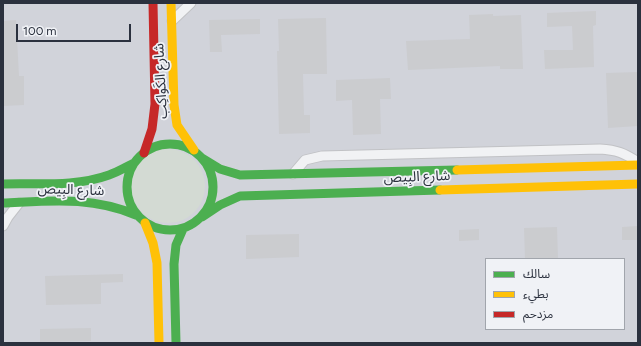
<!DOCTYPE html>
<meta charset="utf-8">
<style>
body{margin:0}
#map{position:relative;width:641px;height:346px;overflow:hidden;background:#e2e4e7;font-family:Figtree,"Noto Sans Arabic",sans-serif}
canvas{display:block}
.frame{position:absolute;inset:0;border:4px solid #2b313e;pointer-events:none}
.legend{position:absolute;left:485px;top:258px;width:140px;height:72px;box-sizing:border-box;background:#f0f2f6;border:1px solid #a1a5ac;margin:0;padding:5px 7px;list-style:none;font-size:12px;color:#2b313e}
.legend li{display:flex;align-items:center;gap:8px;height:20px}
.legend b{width:20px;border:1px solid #a1a5ac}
.scale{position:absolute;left:16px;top:24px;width:115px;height:18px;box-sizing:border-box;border:2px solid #2b313e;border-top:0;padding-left:5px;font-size:12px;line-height:14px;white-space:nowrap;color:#2b313e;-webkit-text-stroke:3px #f0f2f6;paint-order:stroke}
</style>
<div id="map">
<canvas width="641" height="346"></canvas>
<div class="frame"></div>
<ul class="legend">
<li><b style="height:5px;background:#4caf50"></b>سالك</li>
<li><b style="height:5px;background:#ffc107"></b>بطيء</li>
<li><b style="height:5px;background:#c62828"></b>مزدحم</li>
</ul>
<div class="scale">100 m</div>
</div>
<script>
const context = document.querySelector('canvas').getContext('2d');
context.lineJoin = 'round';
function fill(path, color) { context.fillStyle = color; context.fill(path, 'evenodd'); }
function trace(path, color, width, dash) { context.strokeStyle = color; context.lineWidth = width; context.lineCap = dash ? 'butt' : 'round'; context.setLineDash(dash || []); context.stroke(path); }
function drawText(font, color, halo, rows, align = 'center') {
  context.font = font + ' Figtree,"Noto Sans Arabic",sans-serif'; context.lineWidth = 3.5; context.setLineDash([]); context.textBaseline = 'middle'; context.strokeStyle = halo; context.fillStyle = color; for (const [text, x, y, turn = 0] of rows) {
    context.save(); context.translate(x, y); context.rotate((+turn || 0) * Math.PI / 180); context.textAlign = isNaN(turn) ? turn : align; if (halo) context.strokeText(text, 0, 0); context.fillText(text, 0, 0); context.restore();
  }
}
fill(new Path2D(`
 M3,3H638V343H3ZM486,259H624V329H486Z`), '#d1d3da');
fill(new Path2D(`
 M131 186a37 37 0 1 1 74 0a37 37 0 1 1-74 0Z`), '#d3dad3');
fill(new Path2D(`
 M596,11V25L593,26L594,67L545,69L544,50H573L572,26L547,27V13Z
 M493,14V16L521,15L523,69H500V66L408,70L406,41L470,39L469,15Z
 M326,18L327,74H303L304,115H310V133L279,134L277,51H279L278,19Z
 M260,19V34L221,35L222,52H210L209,20Z
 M16,20L19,76H24V105L3,106V21Z
 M638,72V126L608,128L606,73Z
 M390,78L391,99H380L381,134L353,135L352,100L336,101V80Z
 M638,226V240H622V227Z
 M557,227L558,259H525L524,228Z
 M479,229V240L459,241V230Z
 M299,234V257L246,259V235Z
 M123,274V282L101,283V304L46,305L45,276Z
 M91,328V341L40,342V329Z`), '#cbcccf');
const street = new Path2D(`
 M172,21L191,3
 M293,174L305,160L322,156L600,149C617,150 624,153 638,162
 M3,226L8,217L19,203`);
trace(street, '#c1c2c5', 11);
trace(street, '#f1f2f4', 9);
trace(new Path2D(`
 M127 187a43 43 0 1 1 86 0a43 43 0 1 1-86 0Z
 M202,158L220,169L240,175L457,170
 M3,184C38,183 76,187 109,175C118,172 126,167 134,163
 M3,203C50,201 91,196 136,215
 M202,217L220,205L240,196L440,190
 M176,343L174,264L176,245L183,229`), '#4caf50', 9);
trace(new Path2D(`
 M171,3L174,105L177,125L194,150
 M457,170L638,165
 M440,190L638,184
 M145,223L153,243L157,263L159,343`), '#ffc107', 9);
trace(new Path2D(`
 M144,153L152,129L155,104L153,3`), '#c62828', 9);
drawText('14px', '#2b313e', '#f0f2f6', [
 ["شارع الكَواكِب",161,81,-93],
 ["شارع البِيص",417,177,-2],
 ["شارع البِيص",71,190,2]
]);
</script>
